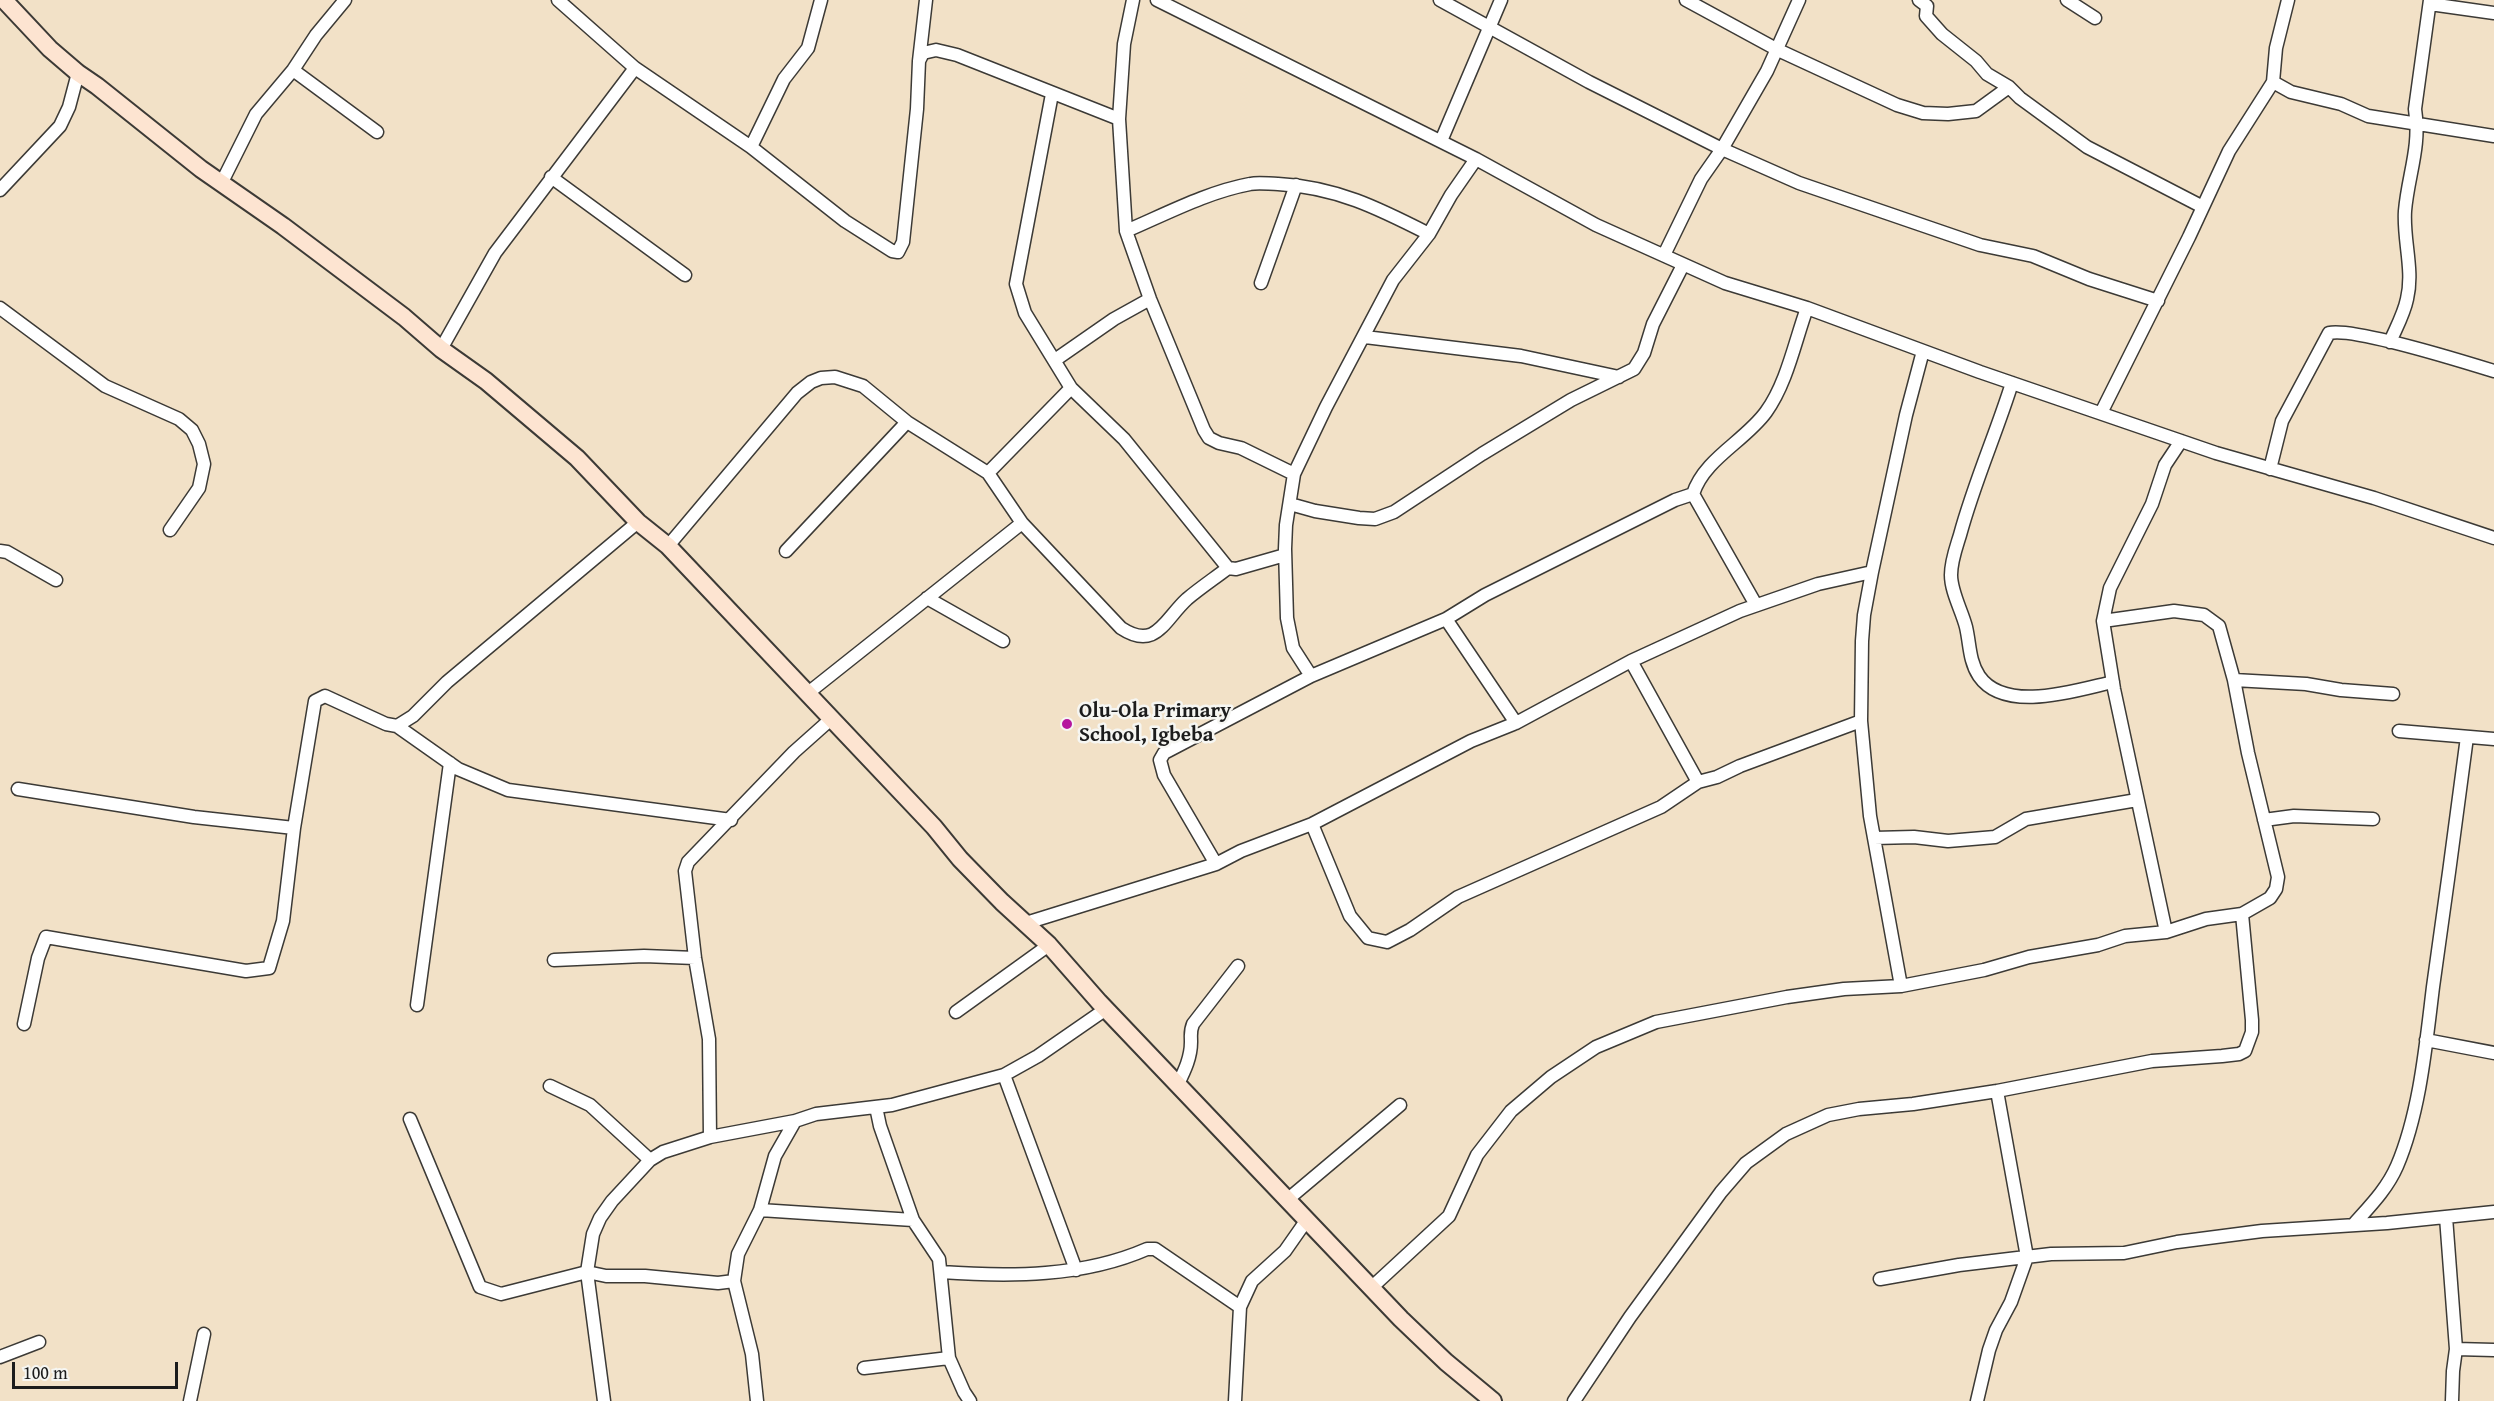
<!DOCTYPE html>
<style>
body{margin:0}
#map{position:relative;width:2494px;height:1401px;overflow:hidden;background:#f2e1c7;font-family:"Gentium Book Plus",serif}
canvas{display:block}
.scale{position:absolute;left:12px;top:1362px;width:166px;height:27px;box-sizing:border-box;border:3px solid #1c1c1c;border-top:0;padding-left:8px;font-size:18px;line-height:21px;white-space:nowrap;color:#1c1c1c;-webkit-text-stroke:4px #f6f6f2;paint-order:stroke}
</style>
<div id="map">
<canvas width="2494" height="1401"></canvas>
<div class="scale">100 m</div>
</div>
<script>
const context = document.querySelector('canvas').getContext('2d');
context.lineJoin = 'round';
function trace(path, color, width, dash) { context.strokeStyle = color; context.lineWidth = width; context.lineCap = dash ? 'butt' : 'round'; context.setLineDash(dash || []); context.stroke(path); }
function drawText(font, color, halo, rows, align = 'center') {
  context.font = font + ' "Gentium Book Plus",serif'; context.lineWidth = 5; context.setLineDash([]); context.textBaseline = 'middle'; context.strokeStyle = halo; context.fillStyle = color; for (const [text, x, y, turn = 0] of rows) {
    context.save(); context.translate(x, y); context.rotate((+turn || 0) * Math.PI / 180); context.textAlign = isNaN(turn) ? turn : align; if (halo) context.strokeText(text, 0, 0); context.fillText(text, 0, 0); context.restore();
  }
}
const street = new Path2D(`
 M558,0L635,68L751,147L845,221L892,251L898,252L903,242L917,109L919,61L923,53L936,50L957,55L1119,119
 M1133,0L1124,44L1119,119L1126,231L1150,299L1204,430L1209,438L1219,443L1241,448L1294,474
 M1157,0L1476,159L1596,225L1725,283L1807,308L1980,372L2216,453L2374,498L2494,538
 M1440,0L1589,82L1722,149L1799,183L1980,245L2033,256L2089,279L2158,301
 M1686,0L1778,50L1897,105L1923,113L1948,114L1976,111L2009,87
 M1919,0L1927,6L1926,16L1942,34L1976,61L1987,74L2009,87L2020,98L2087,147L2201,206
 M2067,0L2095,18
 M2430,4L2494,13
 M919,61L926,0
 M293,70L377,132
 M2273,82L2291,92L2341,104L2368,116L2494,136
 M1052,94L1016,284L1025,313L1071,388L1124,439L1228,568L1236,569L1285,555
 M1441,141L1501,0
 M751,147L784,79L808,48L821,0
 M551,177L685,275
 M221,184L256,114L293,70L316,35L345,0
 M0,190L60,126L69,107L78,73
 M1126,231C1166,214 1207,192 1250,184C1259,182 1269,184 1278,184C1336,187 1378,208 1429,234
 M1664,255L1701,179L1722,149L1767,71L1799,0
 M1261,283L1296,185
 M0,308L105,386L179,419L192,430L199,444L204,464L199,488L170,530
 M1365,337L1521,356L1619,377
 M2390,342C2396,328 2404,314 2407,299C2414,270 2403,240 2405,211C2408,175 2421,147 2415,109L2430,0
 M441,349L495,253L635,68
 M1055,360L1114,319L1150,299
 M2012,383C1996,434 1974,483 1960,535C1956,548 1951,561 1951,575C1951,592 1962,611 1966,627C1970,644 1969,661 1979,676C2005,714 2077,690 2113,682
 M2101,413L2189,237L2229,151L2273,82L2276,48L2288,0
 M2270,469L2282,421L2329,333C2352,327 2465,362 2494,371
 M988,473L1071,388
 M1290,504L1315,511L1359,518L1375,519L1394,512L1482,454L1571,400L1634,369L1644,353L1653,324L1683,265
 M668,546L797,393L811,382L821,378L835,377L863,386L907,422L988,473L1022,523L1121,628C1156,651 1164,620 1187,599C1200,588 1215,578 1228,568
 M0,551L7,552L56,580
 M786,551L907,422
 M927,598L1003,641
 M1756,605L1693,494C1704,459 1745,441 1766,412C1787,383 1795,341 1807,308
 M1446,619L1516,723
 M1631,661L1698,782
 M1311,676L1293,648L1287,618L1285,549L1286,525L1294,474L1326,407L1393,280L1429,234L1451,195L1476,159
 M2234,680L2306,684L2341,690L2393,694
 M808,693L1022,523
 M397,726L458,769L508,790L731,820
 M2399,731L2494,739
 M18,789L194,817L294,828
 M2264,820L2294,816L2373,819
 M1312,824L1350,916L1368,938L1387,942L1410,930L1458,897L1661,807L1698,782L1717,777L1740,766L1861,721
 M1874,838L1914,837L1948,841L1995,837L2026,819L2137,800
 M1216,864L1164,775L1160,760L1164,753L1311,676L1446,619L1485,595L1675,500L1693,494
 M1026,923L1216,864L1241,851L1312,824L1471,741L1516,723L1631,661L1740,611L1818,584L1872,572
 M2166,932L2114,689L2103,621L2110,588L2152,504L2165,465L2181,441
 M554,960L644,956L695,958
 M1901,986L1870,816L1861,721L1862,641L1864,615L1872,572L1906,415L1923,351
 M417,1005L450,763
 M956,1012L1049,945
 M24,1024L38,958L46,937L246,971L269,968L283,921L294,828L315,701L325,696L386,724L397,726L413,716L447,682L638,522
 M2426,1040L2494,1053
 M1004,1075L1076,1270
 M1178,1084C1185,1070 1191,1057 1191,1042C1191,1034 1190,1031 1193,1024L1238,966
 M550,1086L590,1105L650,1160
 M876,1107L880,1126L913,1220L939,1259L949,1358L964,1392L970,1401
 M410,1119L480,1287L501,1294L587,1272L606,1276H645L718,1283L734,1281
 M710,1137L709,1039L695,958L685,871L688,862L794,752L831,719
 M1287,1200L1400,1105
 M760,1210L913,1220
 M2446,1217L2456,1349L2453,1371L2452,1401
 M2354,1224C2370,1206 2387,1189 2397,1166C2420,1112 2426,1044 2433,987C2445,904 2456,820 2467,737
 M941,1272C1010,1277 1083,1277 1147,1249H1155L1240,1307
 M1880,1279L1959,1265L2051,1254L2124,1253L2177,1242L2262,1231L2387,1223L2494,1212
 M1371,1288L1449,1216L1477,1155L1511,1111L1551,1077L1596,1047L1656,1022L1787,997L1844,989L1901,986L1984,970L2029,957L2098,945L2125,936L2166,932L2206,919L2242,914L2270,898L2276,889L2278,877L2248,753L2234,680L2219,626L2204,615L2174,611L2103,621
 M2456,1349L2494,1350
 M0,1357L39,1342
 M864,1368L949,1358
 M190,1401L204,1334
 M604,1401L587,1272L593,1234L600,1218L612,1201L650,1160L663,1152L710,1137L795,1121L816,1114L892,1105L1004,1075L1038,1056L1106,1009
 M757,1401L752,1354L734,1281L738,1254L760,1210L775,1156L795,1121
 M1235,1401L1240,1307L1252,1281L1285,1251L1306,1221
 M1574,1401L1630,1317L1721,1192L1746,1163L1786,1134L1828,1115L1859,1109L1913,1104L1997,1091L2152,1061L2222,1056L2239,1054L2245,1051L2252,1032V1020L2242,914
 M1977,1401L1989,1350L1996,1330L2011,1302L2027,1257L1997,1091`);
const secondary = new Path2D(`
 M4,0L50,49L78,73L97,86L201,169L283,226L404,317L441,349L486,381L577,458L638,522L668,546L686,565L934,827L960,859L1002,902L1049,945L1099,1002L1401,1319L1446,1362L1493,1401`);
trace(street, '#3c3a36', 15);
trace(secondary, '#3c3a36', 20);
trace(street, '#fff', 12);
trace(secondary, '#fde4d1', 16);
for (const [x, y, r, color] of [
 [1067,724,6,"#b5179e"]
]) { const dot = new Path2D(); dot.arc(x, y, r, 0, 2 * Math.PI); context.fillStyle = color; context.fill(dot); trace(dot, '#f6f6f2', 2); }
drawText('bold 21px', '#1c1c1c', '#f6f6f2', [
 ["Olu-Ola Primary",1079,712],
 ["School, Igbeba",1079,736]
], 'left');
</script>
